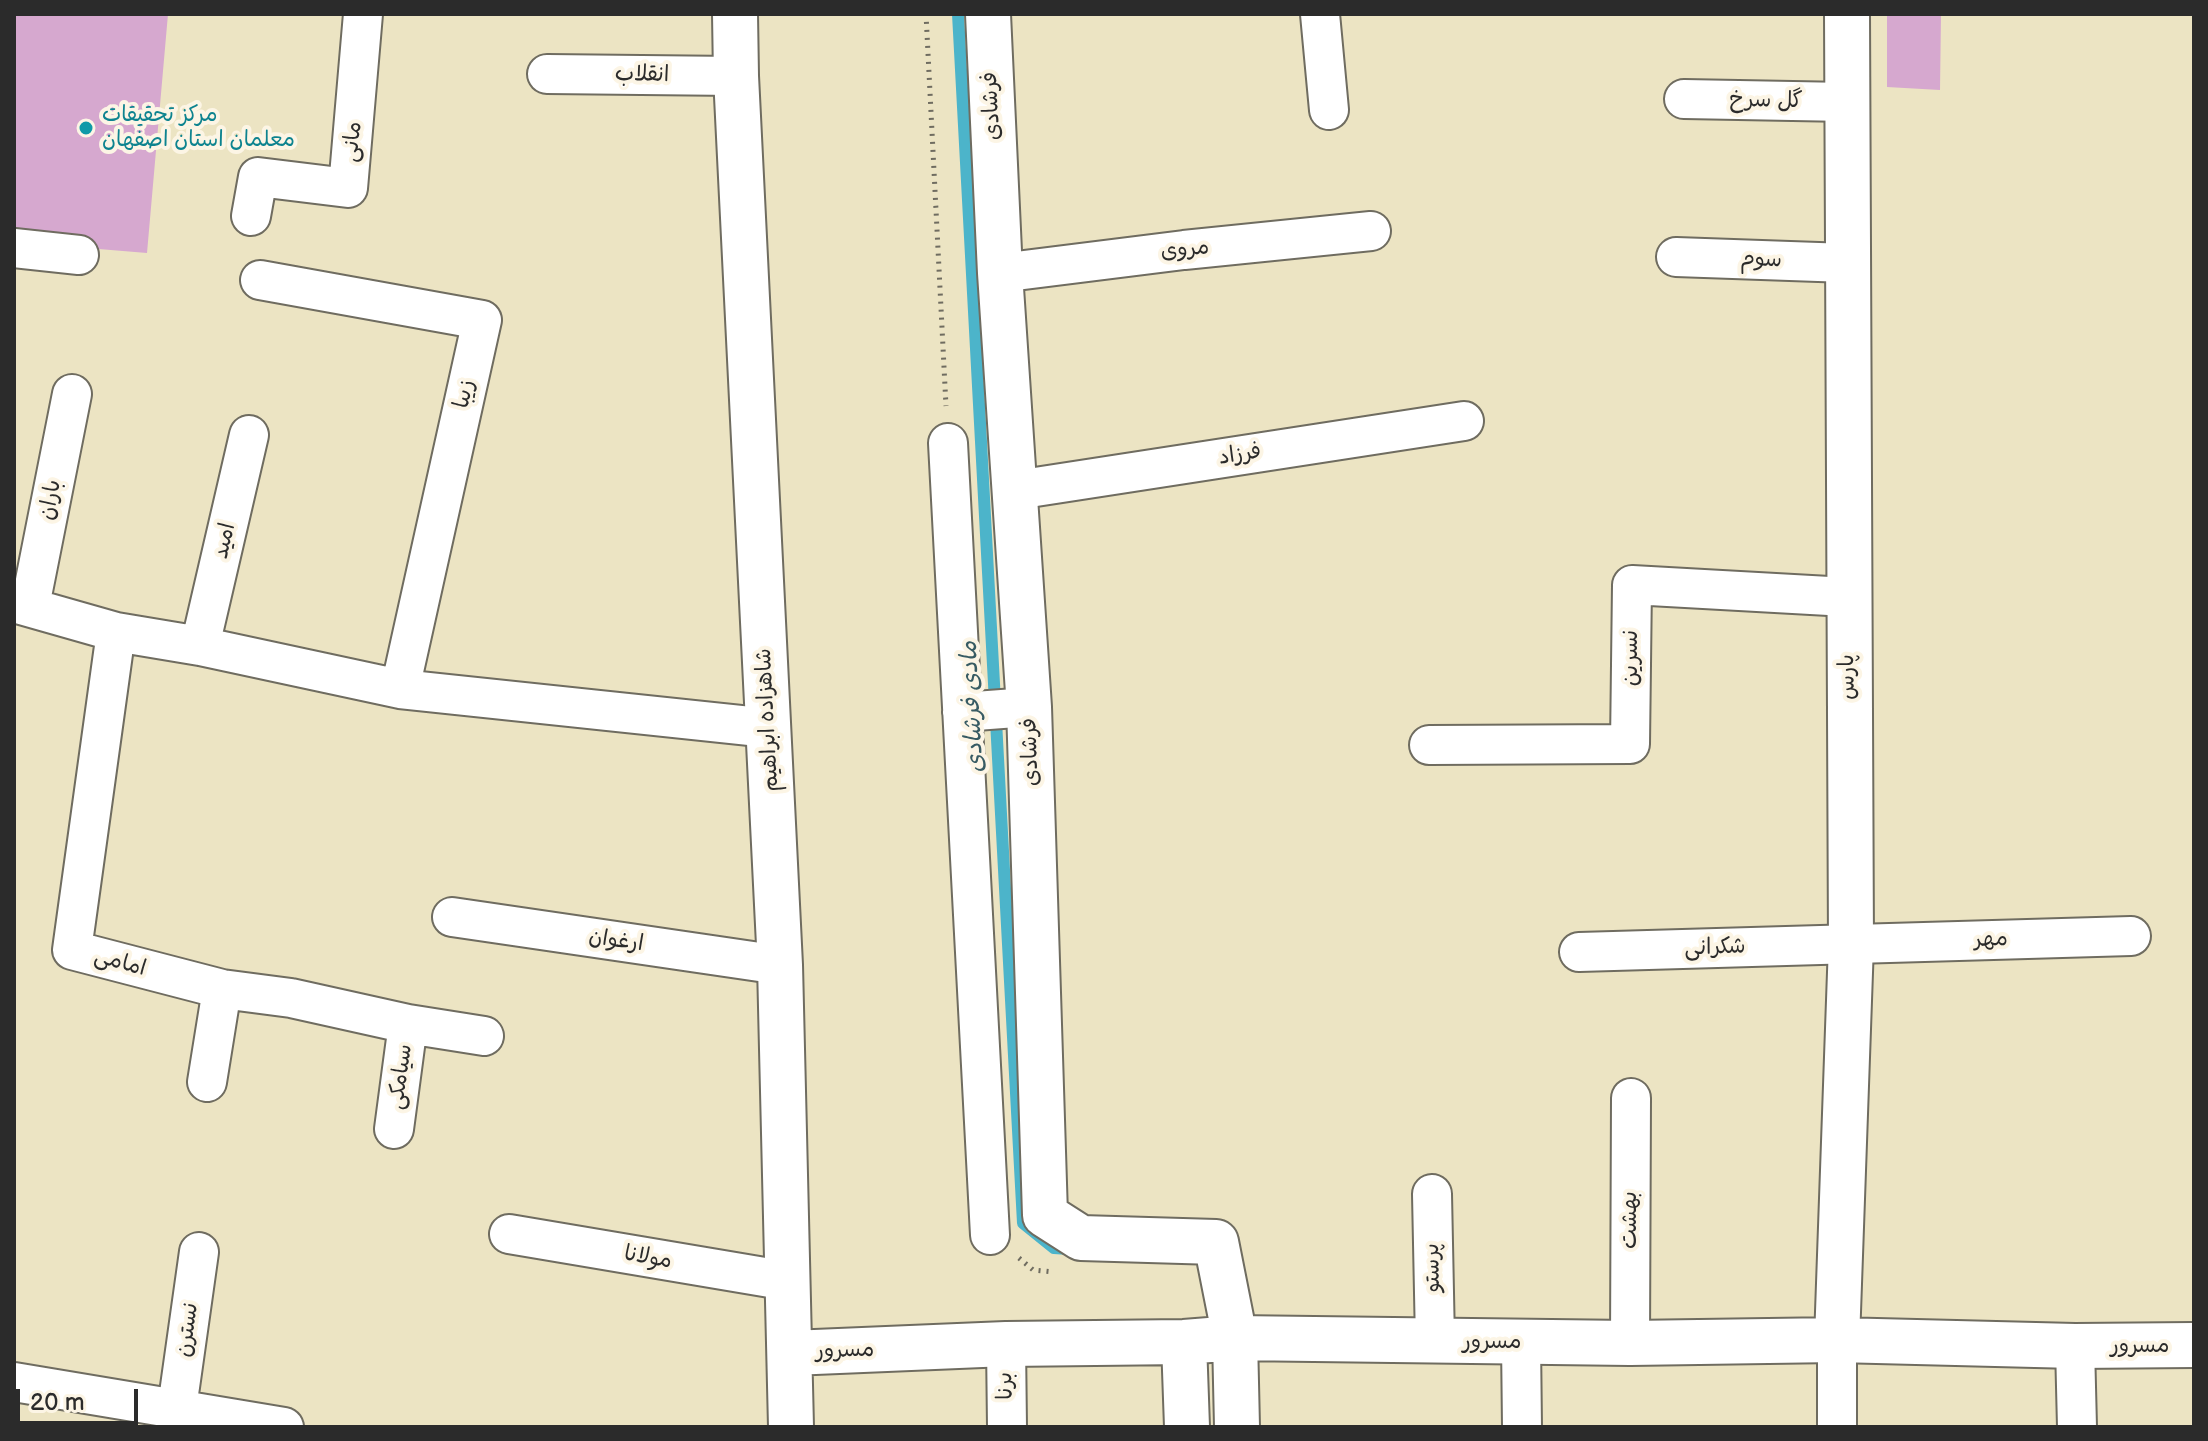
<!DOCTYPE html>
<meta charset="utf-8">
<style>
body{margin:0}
#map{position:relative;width:2208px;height:1441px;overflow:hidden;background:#ece4c3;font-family:"Balsamiq Sans",sans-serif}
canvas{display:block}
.frame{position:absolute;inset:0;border:16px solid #2b2b2b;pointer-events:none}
.scale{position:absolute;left:16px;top:1389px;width:122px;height:36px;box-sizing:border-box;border:4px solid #2b2b2b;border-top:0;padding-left:10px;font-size:24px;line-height:28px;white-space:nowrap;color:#2b2b2b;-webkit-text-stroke:6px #fcf5e5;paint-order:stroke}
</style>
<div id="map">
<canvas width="2208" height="1441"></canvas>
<div class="frame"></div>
<div class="scale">20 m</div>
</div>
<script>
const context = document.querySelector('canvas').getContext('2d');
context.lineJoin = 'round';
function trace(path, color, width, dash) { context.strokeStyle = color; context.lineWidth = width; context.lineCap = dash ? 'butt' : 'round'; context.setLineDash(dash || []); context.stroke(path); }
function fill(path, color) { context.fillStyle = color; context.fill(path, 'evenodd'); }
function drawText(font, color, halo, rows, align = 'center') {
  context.font = font + ' "Balsamiq Sans","Playpen Sans Arabic",sans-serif'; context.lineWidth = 8; context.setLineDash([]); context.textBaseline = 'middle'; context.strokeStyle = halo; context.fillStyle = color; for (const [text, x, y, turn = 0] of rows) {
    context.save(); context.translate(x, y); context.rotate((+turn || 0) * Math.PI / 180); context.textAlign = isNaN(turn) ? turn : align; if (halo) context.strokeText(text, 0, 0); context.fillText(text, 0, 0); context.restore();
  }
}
trace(new Path2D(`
 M958,14L1023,1223L1054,1248L1069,1249`), '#4cb4ca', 12);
fill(new Path2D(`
 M14,14H168L147,253L14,242Z
 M1887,14H1941L1940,90L1887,87Z`), '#d6a8cf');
const street = new Path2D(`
 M1320,14L1329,110
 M547,74L736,76
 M1684,99L1847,102
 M251,216L258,177L348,188L363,14
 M14,248L79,255
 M1676,257L1847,263
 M1000,273L1184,250L1371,231
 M260,280L482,320L400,689
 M948,443L990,1235
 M1016,490L1464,421
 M14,603L116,632L200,646L400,689L769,728
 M30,606L72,394
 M116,632L72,950L222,989L291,998L408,1024L484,1036
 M200,646L249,435
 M962,712L1029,707
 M1429,745L1630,744L1632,585L1847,597
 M452,917L780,965
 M1579,952L2131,936
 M207,1082L222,989
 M394,1129L408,1024
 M1432,1194L1435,1342
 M509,1234L788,1281
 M1837,1340V1427
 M1521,1342L1522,1427
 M1630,1343L1631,1098
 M1006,1344L1007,1427
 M2075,1346L2077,1427
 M14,1382L284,1427
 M177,1408L199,1252`);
const secondary = new Path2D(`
 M735,14L736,76L780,965L791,1427
 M988,14L1000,273L1029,707L1045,1215L1081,1238L1216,1242L1235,1338L1237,1427
 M1837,1340L1851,944L1847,14
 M1184,1342L1187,1427
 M791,1353L1006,1344L1184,1342L1235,1338L1630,1343L1837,1340L2075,1346L2194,1345`);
trace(street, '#6f6c60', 42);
trace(secondary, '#6f6c60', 48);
trace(new Path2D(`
 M926,14L946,406
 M1019,1258L1033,1270L1053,1272`), '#6f6c60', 5, [2, 6]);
trace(street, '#fff', 38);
trace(secondary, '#fff', 44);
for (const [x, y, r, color] of [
 [86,128,8,"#0f9aa8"]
]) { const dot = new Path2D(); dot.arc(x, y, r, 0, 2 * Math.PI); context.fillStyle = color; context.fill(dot); trace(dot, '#fcf5e5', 3); }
drawText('22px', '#2b2b2b', '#fcf5e5', [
 ["انقلاب",642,75,1],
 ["گل سرخ",1766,101,1],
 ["فرشادی",992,106,-93],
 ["مانی",353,142,-84],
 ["مروی",1185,250,-6],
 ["سوم",1761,260,2],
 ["زیبا",465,394,-77],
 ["فرزاد",1240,455,-9],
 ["باران",51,500,-79],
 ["امید",225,541,-77],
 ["نسرین",1631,658,-90],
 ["پارس",1848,677,-91],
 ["شاهزاده ابراهیم",768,720,-93],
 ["فرشادی",1031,752,-92],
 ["مهر",1991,940,-2],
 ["ارغوان",616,941,8],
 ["شکرانی",1715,948,-2],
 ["امامی",120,963,15],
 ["سیامکی",401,1077,-82],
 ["بهشت",1630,1220,-90],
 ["مولانا",648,1258,10],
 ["پرستو",1433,1268,-91],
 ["نسترن",188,1330,-82],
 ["مسرور",1492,1342],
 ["مسرور",2140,1346],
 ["مسرور",845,1351,-2],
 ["برنا",1006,1386,-91]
]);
drawText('22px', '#0d838f', '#fcf5e5', [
 ["مرکز تحقیقات",102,115],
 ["معلمان استان اصفهان",102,140]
], 'left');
drawText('italic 24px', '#375b63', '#fcf5e5', [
 ["مادی فرشادی",973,707,-93]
]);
</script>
